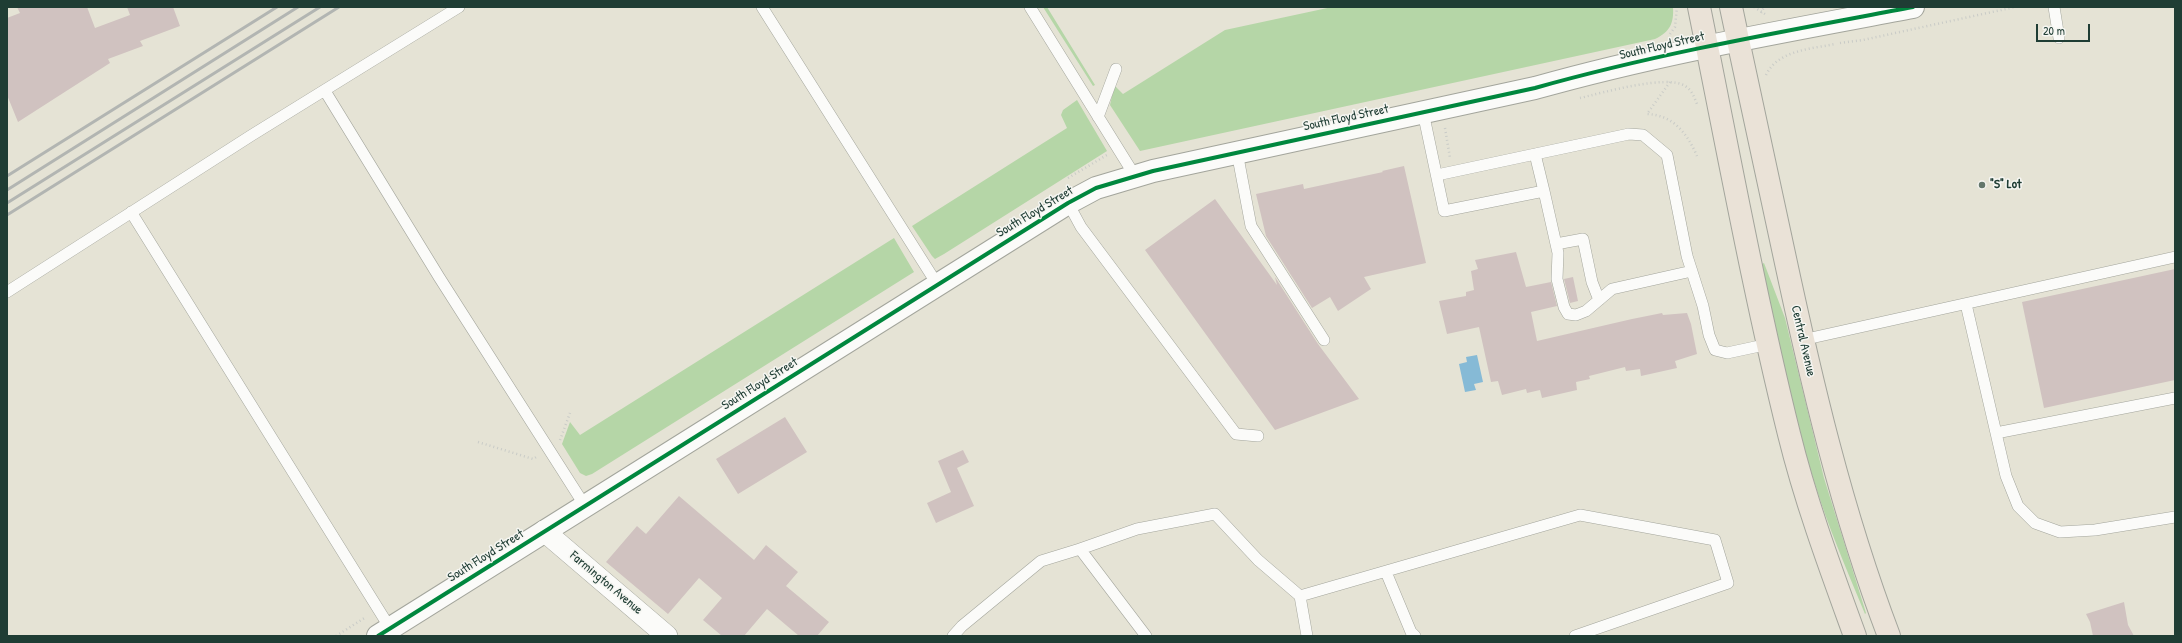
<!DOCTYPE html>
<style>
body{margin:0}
#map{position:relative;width:2182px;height:643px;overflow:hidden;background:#e5e3d5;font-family:"Patrick Hand",sans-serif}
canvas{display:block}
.frame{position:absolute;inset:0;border:8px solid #1f3d34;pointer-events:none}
.scale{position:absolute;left:2036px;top:24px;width:54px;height:18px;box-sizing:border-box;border:2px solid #1f3d34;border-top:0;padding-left:5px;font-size:12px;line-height:14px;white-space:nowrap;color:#1f3d34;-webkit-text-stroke:3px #f6f6f2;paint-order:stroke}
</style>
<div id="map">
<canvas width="2182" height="643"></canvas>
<div class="frame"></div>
<div class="scale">20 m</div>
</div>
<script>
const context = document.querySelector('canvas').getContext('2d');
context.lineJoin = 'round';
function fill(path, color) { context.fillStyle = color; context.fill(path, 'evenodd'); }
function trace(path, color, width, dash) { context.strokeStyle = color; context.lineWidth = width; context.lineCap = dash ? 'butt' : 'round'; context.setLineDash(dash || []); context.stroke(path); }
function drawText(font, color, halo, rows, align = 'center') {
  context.font = font + ' "Patrick Hand",sans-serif'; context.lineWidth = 3; context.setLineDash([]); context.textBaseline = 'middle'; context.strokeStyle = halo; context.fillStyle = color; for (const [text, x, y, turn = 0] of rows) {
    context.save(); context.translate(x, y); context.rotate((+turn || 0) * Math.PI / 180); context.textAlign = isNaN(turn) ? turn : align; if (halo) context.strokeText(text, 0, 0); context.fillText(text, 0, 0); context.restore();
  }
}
fill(new Path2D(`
 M1043,7H1047L1095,85L1093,86Z
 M1332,7H1673C1674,23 1670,32 1655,39L1140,151L1110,105L1114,87H1116L1123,94L1225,30Z
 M1077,100L1107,151L944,254L935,259L932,256L912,226L1067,128L1061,115L1063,110Z
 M894,238L914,272L592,474L586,476L580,473L562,444L570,422L580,435Z
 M1764,263L1785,318L1824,478L1866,613L1865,614C1847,570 1828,527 1814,481C1791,411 1776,336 1762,264Z`), '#b5d6a7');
fill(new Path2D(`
 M1477,355L1483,382L1474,384L1476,390L1465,392L1459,364L1467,362L1466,357Z`), '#86bad6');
fill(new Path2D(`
 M17,7H87L95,28L130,15L127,7H173L180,26L140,41L143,46L108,59L110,63L18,122L7,95V18L20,13Z
 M1404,166L1426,263L1364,277L1371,289L1338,311L1330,297L1312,308L1266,236L1256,194L1303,184L1304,189L1383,172L1382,171Z
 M1215,199L1277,285L1275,277L1318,344L1359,399L1275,430L1145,250Z
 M1516,252L1526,287L1551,282L1557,306L1531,312L1537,341L1632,319L1662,313L1663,315L1687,313L1691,324L1697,354L1675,361L1677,368L1641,376L1640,369L1626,371L1625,367L1589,376L1590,379L1576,382L1577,390L1542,398L1540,390L1527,393L1526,389L1502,395L1498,381L1491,382L1479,327L1447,334L1439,301L1466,296V292L1474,290L1471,271L1478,269L1475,260Z
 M2175,269V380L2044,408L2022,302Z
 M1573,277L1578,301L1570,303L1564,279Z
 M785,417L807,452L738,494L716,459Z
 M963,450L969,462L957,468L974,506L936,523L927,503L951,492L938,461Z
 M679,496L754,560L766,545L798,572L786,586L829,622L817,636H799L767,609L744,636H722L703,620L722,598L699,578L668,614L606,562L637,526L646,534Z
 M2124,602L2128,625L2134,636H2093L2090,622L2086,614Z`), '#d0c2c0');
const service = new Path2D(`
 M762,7L937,284
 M1030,7L1135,176
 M2054,7L2059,38
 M325,91L439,277L585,506
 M1423,112L1444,211L1544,191L1558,253L1557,279L1564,307L1568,314L1576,315L1586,311L1612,289L1692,271
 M1098,117L1116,69
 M1237,152L1251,226L1324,340
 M1535,154L1544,191
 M1437,175L1629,134L1643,135L1667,155L1687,256L1703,306L1709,335L1715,350L1727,353L1769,344
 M1068,203L1081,227L1236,434L1258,436
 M131,212L390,628
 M1556,244L1583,239L1592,282L1599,300
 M7,292L252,135L459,7
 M1966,304L2006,476L2018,506L2035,523L2060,532L2095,530L2175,517
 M1802,340L2175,257
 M1996,433L2175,398
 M1080,549L1137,529L1215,514L1258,560L1300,596L1580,515L1715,540L1728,583L1575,636
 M1386,572L1411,632L1415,636
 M1300,596L1307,636
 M953,636L962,626L1041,561L1080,549L1146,636`);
const minor = new Path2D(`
 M544,531L667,636`);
const tertiary = new Path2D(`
 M378,636L1068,203L1096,188L1153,171L1535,88C1659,53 1786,31 1913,7`);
const primary = new Path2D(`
 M1699,7C1728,150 1754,293 1789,434C1806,503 1831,570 1855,636
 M1731,7C1748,88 1766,169 1783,249C1811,380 1841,510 1889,636`);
trace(service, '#a3a59c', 12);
trace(minor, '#a3a59c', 22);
trace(tertiary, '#a3a59c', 24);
trace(primary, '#a3a59c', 24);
trace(new Path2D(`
 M1754,7L1765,14
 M1761,13L1764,7
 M1670,34L1675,27L1677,7
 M1840,43L1863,40L2015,7
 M1766,75C1778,50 1811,49 1835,44
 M1670,82L1647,114C1673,115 1687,133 1697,156
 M1580,98C1602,93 1667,74 1685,86C1692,90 1694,97 1697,104
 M1445,128L1450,158
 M1068,178L1107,155
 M560,440L570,413
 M478,442L533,459L538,456
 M336,636L366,617`), '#c9cbc7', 2.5, [1, 3]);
trace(service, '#fbfbf9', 11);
trace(minor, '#fbfbf9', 21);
trace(tertiary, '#fbfbf9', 22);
trace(primary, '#eae2d7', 22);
trace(new Path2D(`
 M7,176L277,7
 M7,190L298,7
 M7,203L320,7
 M7,215L339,7`), '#b2b5b2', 3);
trace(new Path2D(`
 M378,636L1068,203L1096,188L1153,171L1535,88C1659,53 1786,31 1913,7`), '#00873e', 4);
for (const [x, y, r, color] of [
 [1982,185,4,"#64776c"]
]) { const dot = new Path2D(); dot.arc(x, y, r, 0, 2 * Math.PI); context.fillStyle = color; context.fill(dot); trace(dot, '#f6f6f2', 1.5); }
drawText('13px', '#1f3d34', '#f6f6f2', [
 ["South Floyd Street",1662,46,-13],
 ["South Floyd Street",1346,118,-12],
 ["South Floyd Street",1035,212,-31],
 ["Central Avenue",1803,341,77],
 ["South Floyd Street",760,384,-32],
 ["South Floyd Street",486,556,-32],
 ["Farmington Avenue",606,583,40]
]);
drawText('bold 13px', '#1f3d34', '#f6f6f2', [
 ["\"S\" Lot",1990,185]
], 'left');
</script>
